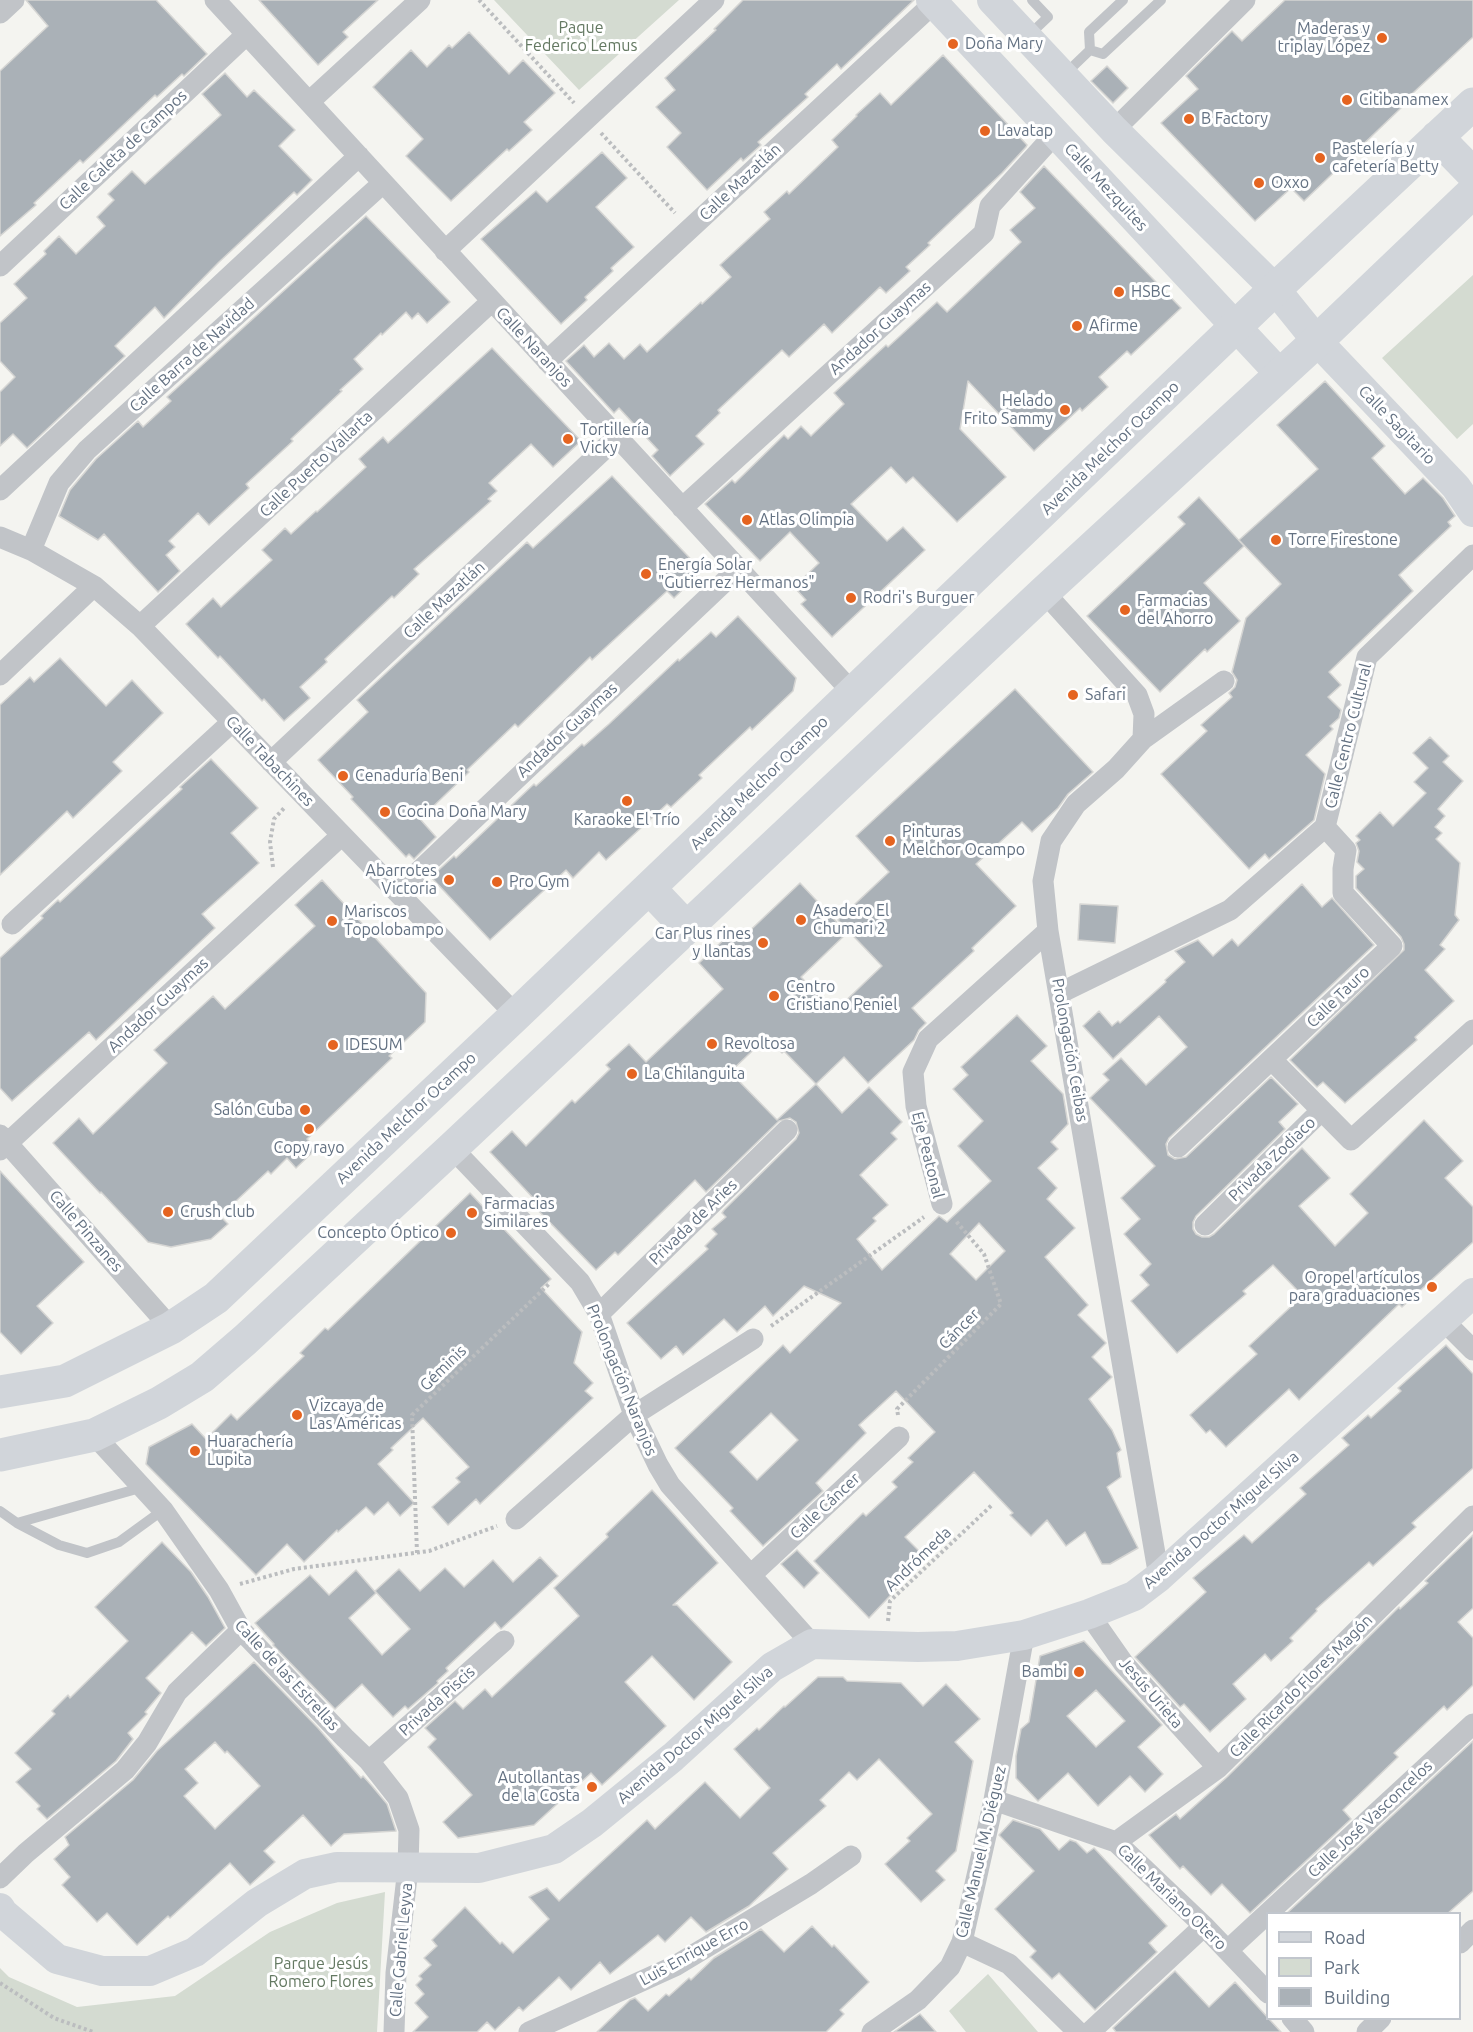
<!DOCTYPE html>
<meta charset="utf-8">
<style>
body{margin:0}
#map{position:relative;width:1473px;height:2032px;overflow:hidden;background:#f4f4f0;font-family:Ubuntu,sans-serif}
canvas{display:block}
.legend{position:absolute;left:1266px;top:1912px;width:195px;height:108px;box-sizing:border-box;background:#fff;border:2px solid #c1c6cd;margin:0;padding:8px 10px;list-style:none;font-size:18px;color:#637182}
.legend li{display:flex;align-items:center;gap:12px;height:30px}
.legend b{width:30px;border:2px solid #c1c6cd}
</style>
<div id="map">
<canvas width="1473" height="2032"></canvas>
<ul class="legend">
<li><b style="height:8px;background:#d1d5da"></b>Road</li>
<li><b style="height:16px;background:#d4dbd1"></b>Park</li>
<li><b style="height:16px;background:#aab1b7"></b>Building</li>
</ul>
</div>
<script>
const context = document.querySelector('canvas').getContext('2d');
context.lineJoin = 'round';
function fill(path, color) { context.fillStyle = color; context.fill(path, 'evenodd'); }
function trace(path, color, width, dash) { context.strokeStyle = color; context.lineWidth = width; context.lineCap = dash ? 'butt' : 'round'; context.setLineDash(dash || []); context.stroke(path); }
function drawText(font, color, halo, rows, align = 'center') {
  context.font = font + ' Ubuntu,sans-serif'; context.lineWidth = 6; context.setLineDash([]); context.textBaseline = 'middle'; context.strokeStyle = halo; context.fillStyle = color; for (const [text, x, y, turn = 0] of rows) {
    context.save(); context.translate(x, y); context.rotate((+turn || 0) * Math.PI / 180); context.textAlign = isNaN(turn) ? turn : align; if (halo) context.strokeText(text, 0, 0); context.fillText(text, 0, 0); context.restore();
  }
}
fill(new Path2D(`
 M494,0H679L579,90Z
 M1473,275V424L1457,439L1382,358Z
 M385,1892L377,2032H0V1968L9,1977L77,2007L175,1996L270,1932L337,1903Z
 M988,1974L1038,2032H966L949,2011Z`), '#d4dbd1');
const building = new Path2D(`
 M26,0H156L207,54L184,76L182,74L157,97L155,95L83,163L80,160L34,203L36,205L0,236V71L48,26Z
 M259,0H378L343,32L348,37L318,65Z
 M743,0H914L841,69L837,64L805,94L808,97L758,142L761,145L743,161L741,158L707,190L667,147L681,133L656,107L675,90L665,78L716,30L714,29Z
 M1285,0H1473V37L1399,106L1401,108L1304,201L1291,188L1255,221L1161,123L1198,89L1186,76L1232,31L1242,41Z
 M469,32L509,74L523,60L555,93L524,122L532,130L509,151L507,149L451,201L406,156L423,139L373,87L411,50L427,67L449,45L452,48Z
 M943,55L1027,145L1026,147L1002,173L928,243L930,245L906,267L910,271L886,293L880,287L832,333L824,324L789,357L782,350L718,410L720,413L696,436L704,444L670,476L652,456L658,450L619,408L614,413L566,361L584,345L594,357L609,343L624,359L640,344L647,352L701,302L702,304L731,277L720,265L770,219L764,212L787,191L789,194L838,147L832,140L857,116L856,115L880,93L891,105Z
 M1107,66L1128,88L1113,103L1091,81Z
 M225,73L247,97L254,90L295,130L279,146L312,180L297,195L294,192L219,262L164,318L155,307L115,346L125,356L27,448L13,434L0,446V392L15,377L0,361V323L27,298L14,284L46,254L44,251L59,236L76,254L105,226L97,217L114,200L108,194L132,171L145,184L221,115L202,94Z
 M602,152L627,178L596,207L634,247L611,268L613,271L585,297L587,300L561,324L481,239L536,191L547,202Z
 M1044,166L1181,308L1131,355L1127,351L1099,377L1108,387L1082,411L1080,408L1034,451L968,381L960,429L1006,477L957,522L913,477L906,483L891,467L851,504L887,541L903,527L925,550L832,637L801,604L806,600L794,587L819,563L790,532L760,561L705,504L732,480L735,483L784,435L788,439L801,426L811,436L844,404L834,393L886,345L888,347L937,302L947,312L1021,242L1010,230L1035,208L1020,192Z
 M366,216L450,302L427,323L418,313L412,319L406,312L382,335L381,333L354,359L363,369L340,390L342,391L291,439L293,441L246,484L249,488L209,525L198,513L169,541L175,547L166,555L180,571L158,592L104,534L98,540L59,516L70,490L96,459L138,421L143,427L171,401L167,397Z
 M492,348L581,441L553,467L531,444L489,483L497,491L488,499L491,501L414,569L419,574L394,598L392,596L325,659L327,662L300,687L310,698L284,721L264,699L262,701L220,656L218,658L186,624L213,598L221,607L272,560L262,550L285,528L291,534L316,511L317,512L366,467L359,459L383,437L388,443Z
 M1325,381L1385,446L1372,458L1405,494L1423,478L1443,498L1455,516L1448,522L1451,526L1399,575L1413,591L1329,672L1341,685L1328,697L1341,710L1339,718L1330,726L1333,729L1306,755L1325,774L1314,820L1269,859L1265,854L1249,869L1161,774L1207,731L1201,725L1232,697L1229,693L1235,687L1237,680L1232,672L1246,618L1281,584L1239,540L1318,469L1277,425Z
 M612,476L702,571L674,598L667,591L592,660L590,657L518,727L515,724L467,770L469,772L420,819L436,837L414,859L409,854L406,857L351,799L353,797L318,760L368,712L357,700L527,542L533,548Z
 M1199,497L1244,546L1204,583L1240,621L1207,652L1205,649L1160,692L1087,616L1185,524L1178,517Z
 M738,616L796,678L793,691L752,730L750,727L699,775L702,778L671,807L667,804L606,860L599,852L573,878L566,870L490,940L431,877L454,856L456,858L534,784L536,786L582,744L584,746L609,724L678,659L679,661L711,632L716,637Z
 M60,658L106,706L132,680L163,713L113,762L122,771L73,818L67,811L0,875V705L30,677L34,682Z
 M1015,689L1093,772L1068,794L1058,808L1032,832L1022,822L976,864L1016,906L972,948L974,951L912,1008L926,1023L919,1030L914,1040L868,1083L844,1057L816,1084L784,1051L782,1053L767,1037L730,1072L777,1120L816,1084L842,1113L869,1087L902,1122L891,1133L897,1139L860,1175L888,1205L873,1218L876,1221L857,1239L882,1270L939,1216L947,1222L991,1181L958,1146L983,1121L953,1089L968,1075L961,1067L1017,1015L1047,1046L1031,1061L1063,1094L1068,1124L1051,1142L1058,1149L1038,1168L1057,1188L1047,1199L1075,1228L1045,1257L1088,1305L1078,1315L1106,1343L1092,1357L1112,1377L1089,1399L1112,1430L1121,1450L1117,1453L1121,1477L1107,1487L1138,1548L1110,1564H1102L1085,1532L1066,1546L1047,1520L1031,1536L1010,1515L1013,1513L974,1472L905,1537L923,1555L903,1575L906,1579L869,1618L814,1561L863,1513L866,1516L897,1487L892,1482L913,1462L908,1458L935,1432L896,1391L859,1425L866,1433L816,1483L823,1491L763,1546L730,1511L733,1508L675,1448L783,1345L790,1353L841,1303L804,1286L773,1316L765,1306L737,1332L724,1319L683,1355L676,1346L661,1359L627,1323L708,1249L705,1246L717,1234L712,1229L726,1217L722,1213L724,1210L796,1139L799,1133L796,1122L790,1118L779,1121L706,1192L695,1180L618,1255L615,1252L596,1270L532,1204L536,1201L490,1152L512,1131L526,1146L572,1100L575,1103L610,1069L606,1065L629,1044L646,1062L723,989L699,963L731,933L739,941L800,883L847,933L801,977L831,1009L832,1008L835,1011L882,966L838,920L889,872L856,836ZM979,1223L1005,1251L976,1280L950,1254ZM771,1413L798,1440L757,1480L730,1452Z
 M1430,737L1449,756L1443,762L1463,781L1438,809L1445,816L1435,827L1442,833L1436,839L1460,863L1455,915L1459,920L1440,945L1445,949L1425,970L1454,1001L1415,1037L1417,1040L1345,1103L1323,1082L1317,1087L1290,1060L1404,950V944L1401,937L1356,888V876L1364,869L1357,862L1359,851L1356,843L1360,840L1356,836L1380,812L1393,826L1426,793L1414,782L1428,768L1413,753Z
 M211,759L258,808L231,833L259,863L202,914L215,928L96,1040L89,1032L12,1101L0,1088V958L43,918L41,916L58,900L60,902L182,789L180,787Z
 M322,880L426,993L425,1022L389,1056L392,1058L307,1139L316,1149L296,1168L287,1158L271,1174L268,1171L220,1216L228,1224L211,1239L171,1247L148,1242L101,1192L100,1193L53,1143L79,1118L93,1134L167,1063L154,1050L213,996L225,1009L315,926L295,905Z
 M1302,884L1322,907L1332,898L1374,945L1169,1138L1166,1144L1168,1155L1175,1159L1186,1157L1271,1077L1298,1104L1279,1122L1285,1129L1196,1216L1193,1222V1229L1196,1234L1202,1237H1209L1214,1234L1302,1148L1330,1178L1299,1206L1335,1246L1368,1213L1350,1194L1424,1120L1463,1161L1445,1178L1473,1207V1242L1402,1307L1399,1304L1299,1400L1289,1389L1226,1447L1210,1430L1206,1433L1190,1415L1257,1354L1249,1346L1297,1301L1293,1297L1298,1291L1273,1265L1243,1291L1246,1294L1177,1353L1131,1301L1149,1285L1140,1275L1151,1264L1124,1234L1140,1219L1121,1198L1155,1166L1090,1098L1109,1080L1103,1074L1121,1058L1146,1085L1187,1047L1159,1016L1113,1059L1083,1026L1099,1011L1112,1026L1118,1021L1120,1023L1166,982L1165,980L1185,962L1175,951L1198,940L1213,956L1232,939L1238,946Z
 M1080,904L1118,906L1115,943L1078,940Z
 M0,1171L84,1262L37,1306L53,1323L21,1354L0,1332Z
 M470,1193L551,1279L541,1288L582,1332L574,1363L593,1383L585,1391L593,1398L480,1504L476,1499L448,1525L432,1507L460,1482L456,1478L469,1467L423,1418L391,1448L393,1450L378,1464L414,1503L400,1516L388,1502L374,1515L366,1507L338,1532L337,1530L304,1562L287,1544L256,1575L146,1464L149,1447L192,1424L206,1439L231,1414L237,1420L304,1356L300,1353L325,1328L328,1330Z
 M1446,1345L1473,1374V1468L1412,1523L1416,1527L1373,1566L1369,1562L1316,1609L1317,1611L1290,1638L1293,1641L1271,1661L1265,1654L1233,1684L1246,1699L1210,1732L1184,1704L1180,1707L1135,1657L1206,1592L1193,1578L1244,1535L1252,1543L1306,1494L1300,1488L1349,1445L1342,1438L1368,1415L1371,1418L1401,1391L1398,1388Z
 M652,1490L718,1563L673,1605H677L732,1662L694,1700L652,1656L625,1682L666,1726L625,1764L602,1785L591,1773L534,1825L458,1838L443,1822L472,1795L428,1747L436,1739L425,1728L455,1701L463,1709L485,1689L492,1697L579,1616L554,1588L608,1537L606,1534Z
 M1473,1535V1608L1458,1622L1473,1638V1685L1447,1710L1444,1706L1394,1753L1398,1757L1343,1810L1351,1819L1250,1913L1222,1884L1211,1895L1183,1866L1180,1869L1149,1835L1176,1814L1180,1819L1227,1777L1399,1607L1400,1609L1428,1583L1425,1581Z
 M162,1542L191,1572L208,1597L225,1628L206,1646L192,1632L146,1678L161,1693L145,1712L147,1714L128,1733L133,1739L116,1761L47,1819L37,1809L40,1806L16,1782L31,1769L15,1753L55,1714L52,1711L68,1695L70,1698L128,1641L95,1607Z
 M797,1550L819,1573L804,1588L781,1564Z
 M540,1557L558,1576L501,1629L495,1622L446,1668L448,1671L437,1681L438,1683L408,1709L405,1706L393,1717L362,1684L335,1709L273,1645L274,1644L255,1623L310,1575L329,1595L356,1570L376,1593L349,1618L382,1655L410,1629L375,1591L399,1569L420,1591L445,1568L464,1587L493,1560L513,1582Z
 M1084,1641L1162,1725L1138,1747L1163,1774L1145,1792L1130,1776L1098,1806L1068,1773L1038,1801L1016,1778V1756L1021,1729L1029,1722L1040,1656ZM1096,1690L1125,1721L1096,1747L1067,1716Z
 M254,1662L318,1728L361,1778L363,1776L372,1786L387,1804L396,1831L344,1834L331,1846L303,1815L264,1851L275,1862L250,1885L230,1863L170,1918L168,1916L137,1945L107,1913L97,1922L62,1885L70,1877L54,1859L69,1845L65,1837L133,1780L157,1751ZM215,1742L225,1753L227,1751L260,1786L215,1829L184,1796L198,1783L185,1769Z
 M818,1677H843L847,1681L901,1683L923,1706L946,1684L980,1719L955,1742L973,1761L956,1851L936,1871L945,1880L921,1902L885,1864L910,1841L907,1838L932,1814L879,1759L857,1780L849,1772L820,1800L826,1806L773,1853L788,1869L749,1906L706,1932L691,1917L665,1942L658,1935L610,1974L600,1962L571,1990L559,1977L523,2011L519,2007L495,2030L487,2022L477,2032H413L428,2017L415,2003L424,1994L416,1985L422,1979L419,1976L431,1965L424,1958L437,1946L432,1940L465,1907L500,1944L502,1942L513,1953L549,1919L529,1897L547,1888L559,1901L647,1820L655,1829L705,1782L740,1818L770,1788L734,1749L757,1728L759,1730L784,1706L785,1707Z
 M1473,1741V1891L1447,1914H1286Z
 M1013,1820L1040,1829L1059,1850L1070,1840L1076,1842L1087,1853L1094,1848L1167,1926L1149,1943L1157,1952L1095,2010L1059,1973L1052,1979L1030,1957L1036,1951L995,1909L1034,1871L999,1835Z
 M812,1926L832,1947L834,1945L869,1982L840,2010L844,2014L826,2032H597L630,2000L635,1998L648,2011L666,1994L669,1996L689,1978L691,1980L714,1958L761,1929L784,1952Z
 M1175,1971L1209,2007L1235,1982L1281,2032H1116L1113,2028Z
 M920,2014L936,2032H894Z`);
fill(building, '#aab1b7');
trace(building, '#d5d5d3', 1.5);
trace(new Path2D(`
 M479,0L574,103
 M601,133L675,213
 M273,867L270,842L274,819L285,807
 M771,1326L924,1217
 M898,1415L897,1409L1001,1304L984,1254L955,1220
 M417,1553L412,1415L550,1283
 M240,1584L294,1569L429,1551L497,1526
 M888,1621L890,1601L993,1504
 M0,1983L54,2018L93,2032`), '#bbbdbf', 4, [3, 3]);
trace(new Path2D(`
 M1028,36L1048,17L1032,0
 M1090,50L1103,54L1161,0
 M1090,50L1089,32L1123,0
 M1064,75L1090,50
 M0,1511L17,1523L59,1545L87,1553L119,1542L163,1510
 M17,1523L140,1488`), '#c1c4c8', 10);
trace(new Path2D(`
 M215,0L853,693
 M0,13L14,0
 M309,102L420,0
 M1114,130L1245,0
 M445,251L714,0
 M0,266L246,35
 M547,361L934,3
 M0,490L359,156
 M682,508L984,233L990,206L1056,133
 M0,537L31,550L94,586L140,626L516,1015
 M31,550L59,483L87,450L383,183
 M1044,592L1137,695L1144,714L1143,739L1116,769L1076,804L1051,841L1043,881L1048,931L1159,1577
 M140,626L492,301
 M0,675L94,586
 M1143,739L1224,681
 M271,762L617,437
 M397,892L738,569
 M12,924L232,722
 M1060,993L1230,910L1325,827L1367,657L1473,555
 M1272,1060L1351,1140L1473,1030
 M0,1135L171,1328
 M1178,1147L1392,946L1343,893V869L1346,850L1325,827
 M452,1148L580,1282L599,1314L634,1415L658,1465L670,1485L812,1644
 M0,1150L342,835
 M942,1204L916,1106L913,1072L928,1039L1048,931
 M1205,1225L1321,1111
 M599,1314L787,1130
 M1444,1321L1473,1350
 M94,1435L163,1510L219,1590L241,1630L345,1738L369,1761L398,1798L409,1830L408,1868L396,1973L394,2032
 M516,1519L634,1415L753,1339
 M751,1575L899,1437
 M1089,1614L1124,1664L1218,1768
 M369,1761L504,1641
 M994,1800L1116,1842L1204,1926L1268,1993
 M1116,1842L1218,1768L1473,1516
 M0,1878L26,1853L125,1770L147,1743L177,1692L241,1630
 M962,1942L1009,1964L1078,2032
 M1460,1943L1473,1930
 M1228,1950L1473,1724
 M1292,2018L1304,2032
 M529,2032L675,1966L811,1884L851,1856
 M872,2032L918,2000L950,1967L962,1942L994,1800L1024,1635
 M1090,2032L1204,1926
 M1367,2032L1381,2018`), '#c1c4c8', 21);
trace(new Path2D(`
 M931,0L1280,374
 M992,0L1114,130L1275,289L1317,341L1456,487L1473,512
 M0,1908L3,1913L57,1959L102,1971H150L195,1952L257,1903L305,1874L337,1867L479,1868L554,1849L592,1823L673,1757L772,1667L812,1644L918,1647L957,1646L1024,1635L1089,1614L1134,1596L1159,1577L1473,1293`), '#d1d5da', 30);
trace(new Path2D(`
 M1437,137L1473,174
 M649,888L686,927
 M0,1392L65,1381L171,1328L216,1298L516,1015L1275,289L1473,104
 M0,1455L94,1435L159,1403L202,1377L245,1340L452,1148L1044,592L1317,341L1473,192`), '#d1d5da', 33);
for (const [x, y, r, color] of [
 [1382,38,6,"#e56420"],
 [953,44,6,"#e56420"],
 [1347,100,6,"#e56420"],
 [1189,119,6,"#e56420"],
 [985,131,6,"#e56420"],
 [1320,158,6,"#e56420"],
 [1259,183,6,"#e56420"],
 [1119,292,6,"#e56420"],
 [1077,326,6,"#e56420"],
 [1065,410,6,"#e56420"],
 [568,439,6,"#e56420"],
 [747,520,6,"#e56420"],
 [1276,540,6,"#e56420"],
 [646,574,6,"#e56420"],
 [851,598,6,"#e56420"],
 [1125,610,6,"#e56420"],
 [1073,695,6,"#e56420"],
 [343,776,6,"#e56420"],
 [627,801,6,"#e56420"],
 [385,812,6,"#e56420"],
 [890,841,6,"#e56420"],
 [449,880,6,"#e56420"],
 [497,882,6,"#e56420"],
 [801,920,6,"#e56420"],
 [332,921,6,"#e56420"],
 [763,943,6,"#e56420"],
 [774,996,6,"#e56420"],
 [712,1044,6,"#e56420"],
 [333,1045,6,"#e56420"],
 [632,1074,6,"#e56420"],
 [305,1110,6,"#e56420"],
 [309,1129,6,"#e56420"],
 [168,1212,6,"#e56420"],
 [472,1213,6,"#e56420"],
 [451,1233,6,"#e56420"],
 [1432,1287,6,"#e56420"],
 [297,1415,6,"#e56420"],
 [195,1451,6,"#e56420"],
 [1079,1672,6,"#e56420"],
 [592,1787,6,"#e56420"]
]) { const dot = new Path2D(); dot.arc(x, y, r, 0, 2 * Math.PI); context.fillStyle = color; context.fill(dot); trace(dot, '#fff', 2); }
drawText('16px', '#647962', '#fff', [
 ["Paque",581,28],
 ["Federico Lemus",581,46],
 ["Parque Jesús",321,1964],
 ["Romero Flores",321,1982]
]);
drawText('16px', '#637182', '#fff', [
 ["Maderas y",1370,29,"right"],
 ["triplay López",1370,47,"right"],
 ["Doña Mary",965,44],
 ["Citibanamex",1359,100],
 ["B Factory",1201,119],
 ["Lavatap",997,131],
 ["Pastelería y",1332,149],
 ["cafetería Betty",1332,167],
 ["Oxxo",1271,183],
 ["HSBC",1131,292],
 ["Afirme",1089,326],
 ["Helado",1053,401,"right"],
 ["Frito Sammy",1053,419,"right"],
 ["Tortillería",580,430],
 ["Vicky",580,448],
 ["Atlas Olimpia",759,520],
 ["Torre Firestone",1288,540],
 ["Energía Solar",658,565],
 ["\"Gutierrez Hermanos\"",658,583],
 ["Rodri's Burguer",863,598],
 ["Farmacias",1137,601],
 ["del Ahorro",1137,619],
 ["Safari",1085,695],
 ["Cenaduría Beni",355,776],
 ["Cocina Doña Mary",397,812],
 ["Karaoke El Trío",627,820,"center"],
 ["Pinturas",902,832],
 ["Melchor Ocampo",902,850],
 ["Abarrotes",437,871,"right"],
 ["Victoria",437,889,"right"],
 ["Pro Gym",509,882],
 ["Asadero El",813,911],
 ["Chumari 2",813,929],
 ["Mariscos",344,912],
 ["Topolobampo",344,930],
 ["Car Plus rines",751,934,"right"],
 ["y llantas",751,952,"right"],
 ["Centro",786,987],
 ["Cristiano Peniel",786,1005],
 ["Revoltosa",724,1044],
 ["IDESUM",345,1045],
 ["La Chilanguita",644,1074],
 ["Salón Cuba",293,1110,"right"],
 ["Copy rayo",309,1148,"center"],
 ["Farmacias",484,1204],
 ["Similares",484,1222],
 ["Crush club",180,1212],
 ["Concepto Óptico",439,1233,"right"],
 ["Oropel artículos",1420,1278,"right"],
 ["para graduaciones",1420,1296,"right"],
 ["Vizcaya de",309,1406],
 ["Las Américas",309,1424],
 ["Huarachería",207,1442],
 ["Lupita",207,1460],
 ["Bambi",1067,1672,"right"],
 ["Autollantas",580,1778,"right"],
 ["de la Costa",580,1796,"right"]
], 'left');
drawText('16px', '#637182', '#fff', [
 ["Calle Caleta de Campos",123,150,-43],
 ["Calle Mazatlán",740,182,-43],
 ["Calle Mezquites",1106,187,47],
 ["Andador Guaymas",880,328,-42],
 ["Calle Naranjos",534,347,47],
 ["Calle Barra de Navidad",192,355,-42],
 ["Calle Sagitario",1397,425,46],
 ["Avenida Melchor Ocampo",1110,448,-44],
 ["Calle Puerto Vallarta",316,464,-43],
 ["Calle Mazatlán",444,600,-43],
 ["Andador Guaymas",567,730,-43],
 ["Calle Centro Cultural",1348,736,-76],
 ["Calle Tabachines",270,761,46],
 ["Avenida Melchor Ocampo",759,783,-44],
 ["Calle Tauro",1338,997,-44],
 ["Andador Guaymas",158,1005,-43],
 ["Prolongación Ceibas",1070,1050,80],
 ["Avenida Melchor Ocampo",406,1118,-43],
 ["Eje Peatonal",928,1155,76],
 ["Privada Zodiaco",1272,1159,-44],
 ["Privada de Aries",693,1222,-44],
 ["Calle Pinzanes",86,1231,49],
 ["Cáncer",959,1329,-45],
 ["Géminis",443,1368,-44],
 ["Prolongación Naranjos",622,1380,68],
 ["Calle Cáncer",825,1506,-43],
 ["Avenida Doctor Miguel Silva",1221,1520,-41],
 ["Andrómeda",918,1559,-44],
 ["Calle de las Estrellas",287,1675,47],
 ["Calle Ricardo Flores Magón",1301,1686,-45],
 ["Jesús Urieta",1151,1693,49],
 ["Privada Piscis",437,1701,-42],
 ["Avenida Doctor Miguel Silva",695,1735,-41],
 ["Calle José Vasconcelos",1370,1819,-43],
 ["Calle Manuel M. Diéguez",981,1852,-77],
 ["Calle Mariano Otero",1172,1897,44],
 ["Calle Gabriel Leyva",401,1950,-85],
 ["Luis Enrique Erro",694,1952,-29]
]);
</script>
